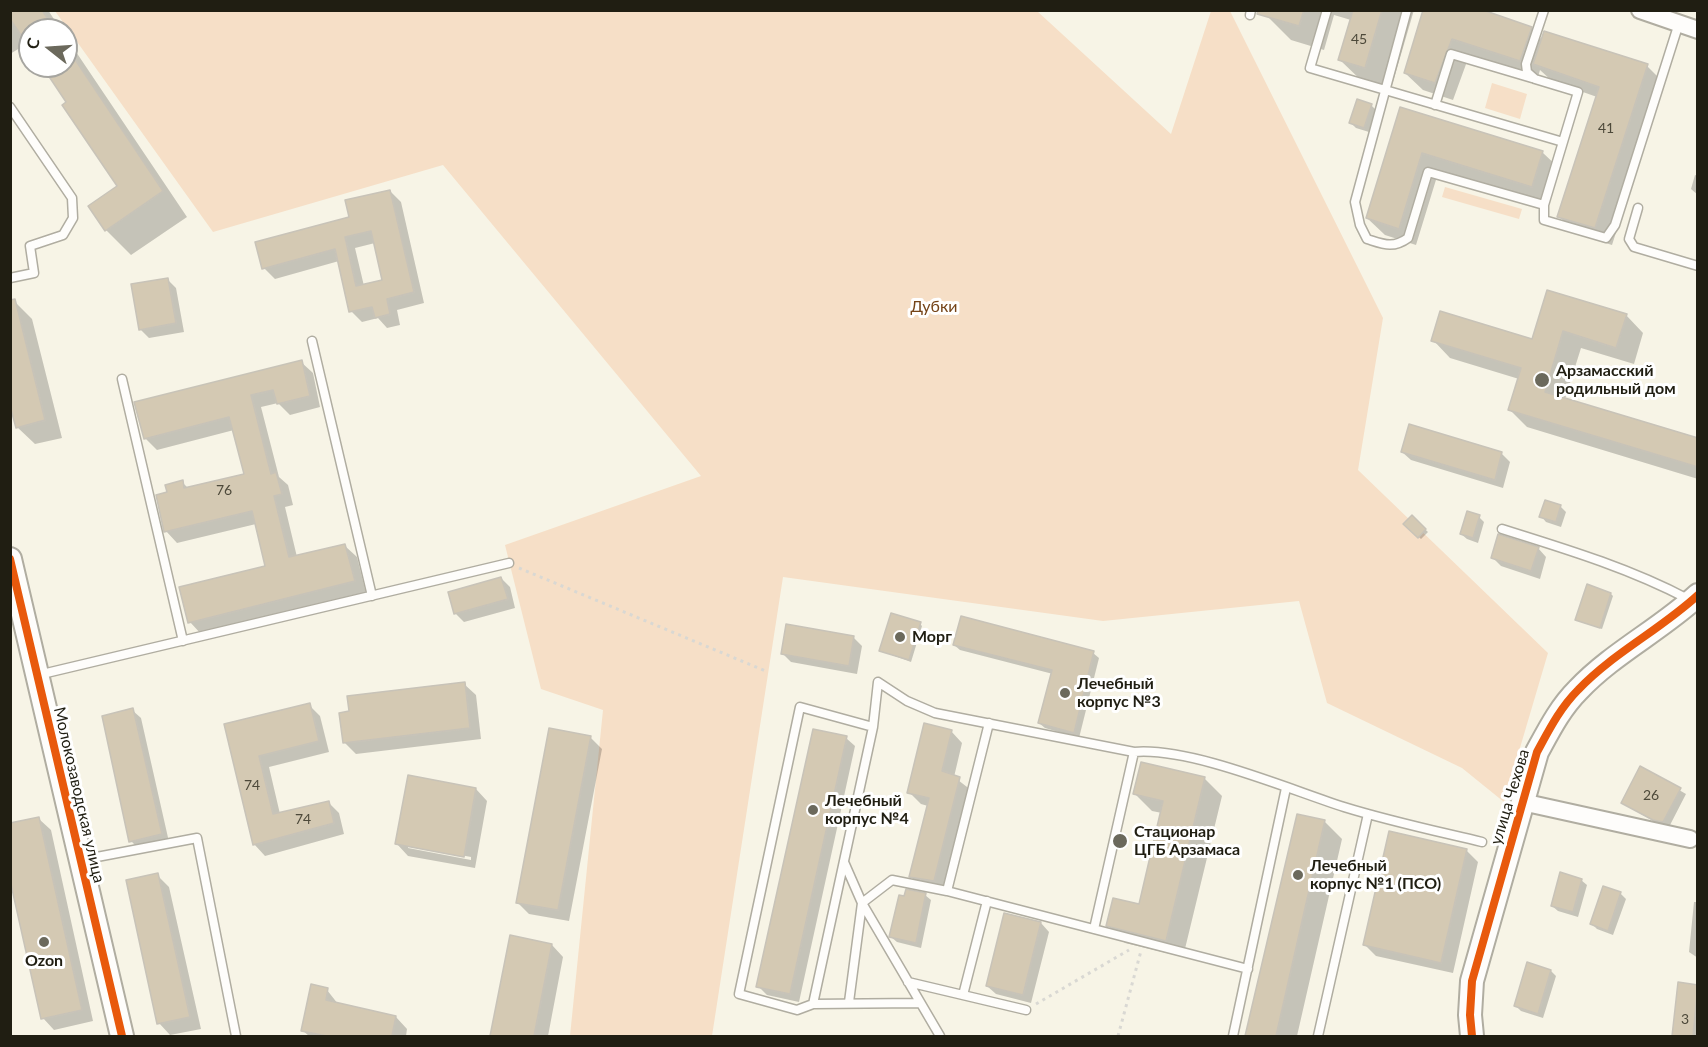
<!DOCTYPE html>
<meta charset="utf-8">
<style>
body{margin:0}
#map{position:relative;width:1708px;height:1047px;overflow:hidden;background:#f7f4e6;font-family:Lato,sans-serif}
canvas{display:block}
.frame{position:absolute;inset:0;border:12px solid #201e12;pointer-events:none}
.north{position:absolute;left:18px;top:18px;width:60px;height:60px;box-sizing:border-box;background:#fff;border:2px solid #a6a5a0;border-radius:50%;rotate:287deg;font-size:16px;font-weight:700;line-height:24px;text-align:center;color:#201e12}
.north::after{content:'';display:block;margin:auto;width:21px;height:27px;background:#6b695c;clip-path:polygon(50% 0,100% 100%,50% 72%,0 100%)}
</style>
<div id="map">
<canvas width="1708" height="1047"></canvas>
<div class="frame"></div>
<div class="north">С</div>
</div>
<script>
const context = document.querySelector('canvas').getContext('2d');
context.lineJoin = 'round';
function fill(path, color) { context.fillStyle = color; context.fill(path, 'evenodd'); }
function trace(path, color, width, dash) { context.strokeStyle = color; context.lineWidth = width; context.lineCap = dash ? 'butt' : 'round'; context.setLineDash(dash || []); context.stroke(path); }
function drawText(font, color, halo, rows, align = 'center') {
  context.font = font + ' Lato,sans-serif'; context.lineWidth = 6; context.setLineDash([]); context.textBaseline = 'middle'; context.strokeStyle = halo; context.fillStyle = color; for (const [text, x, y, turn = 0] of rows) {
    context.save(); context.translate(x, y); context.rotate((+turn || 0) * Math.PI / 180); context.textAlign = isNaN(turn) ? turn : align; if (halo) context.strokeText(text, 0, 0); context.fillText(text, 0, 0); context.restore();
  }
}
fill(new Path2D(`
 M55,11H1037L1171,134L1211,11H1230L1383,318L1358,470L1548,653L1504,802L1462,768L1327,703L1299,601L1103,621L783,577L712,1036H570L603,710L541,689L505,545L701,476L443,165L213,232Z
 M1492,83L1527,94L1520,119L1485,108Z
 M1445,187L1522,209L1519,219L1442,197Z`), '#f6dfc7');
fill(new Path2D(`
 M10,10H48L61,30H30V46L28,43L10,54Z
 M1268,10H1414L1390,92L1365,84L1340,60L1351,20L1334,15L1324,50L1291,40L1266,15Z
 M1425,10L1531,28L1542,40L1647,66L1664,83L1612,245L1576,234L1559,216L1597,97L1552,81L1540,70L1538,77L1469,56L1453,100L1423,90L1405,73Z
 M66,37L187,217L131,255L106,230L119,187L44,66H66Z
 M1371,105L1376,110L1369,132L1356,128L1351,123Z
 M1401,109L1542,152L1560,169L1549,203L1439,170L1416,245L1385,235L1367,218Z
 M1695,175L1698,176V195L1691,189Z
 M390,191L401,202L424,303L397,310L400,325L387,328L378,318L362,322L351,311L339,261L275,279L264,268L351,218ZM375,243L384,281L364,286L355,248Z
 M167,279L176,288L184,332L149,338L140,329Z
 M1548,292L1626,315L1643,333L1634,364L1581,348L1565,399L1698,439V479L1527,427L1510,410L1519,379L1450,358L1433,340L1533,341Z
 M15,302L32,319L62,438L35,444L17,427Z
 M301,362L313,373L320,407L290,415L278,403L261,407L279,477L288,485L293,505L285,507L297,557L345,546L357,557L366,593L201,634L190,622L267,567L256,524L177,543L166,531L169,493L182,482L189,489L246,475L234,430L157,450L145,438Z
 M1410,426L1502,454L1510,462L1503,488L1411,460L1402,452Z
 M1560,506L1566,512L1561,527L1546,522L1541,516Z
 M1412,517L1428,532L1421,539L1405,524Z
 M1479,517L1484,522L1478,543L1467,539L1461,534Z
 M1538,548L1546,557L1540,579L1501,566L1493,558Z
 M501,578L510,587L515,608L464,622L455,613Z
 M1611,594L1613,596L1602,629L1577,619Z
 M920,624L922,626L911,662L881,651Z
 M853,637L862,646L857,674L791,662L783,654Z
 M954,645L1093,653L1099,658L1079,738L1045,728L1039,723L1053,674L960,650Z
 M464,684L476,695L481,739L356,754L344,742L351,713Z
 M309,705L320,716L329,752L269,767L280,814L328,802L339,813L344,834L265,856L254,844L226,725Z
 M132,710L141,718L169,842L139,849L131,841Z
 M951,731L962,743L954,777L971,790L946,892L922,888L910,876L928,806L921,804L909,792Z
 M590,737L602,749L569,921L529,914L517,902Z
 M846,738L855,746L799,1002L767,995L758,986Z
 M1641,768L1686,794L1669,827L1660,825L1622,803Z
 M1204,778L1222,796L1183,957L1125,943L1108,925L1140,906L1162,813L1152,811L1135,794Z
 M476,789L487,801L475,868L408,856L397,844ZM408,845L471,857V860L408,848Z
 M1298,815L1325,822L1342,839L1297,1036H1247Z
 M39,819L51,830L93,1021L54,1030L43,1018Z
 M1466,850L1478,862L1453,973L1376,956L1364,944Z
 M157,875L169,887L201,1029L170,1035L159,1023Z
 M1581,880L1587,885L1578,917L1558,911L1552,906Z
 M1620,893L1626,899L1613,935L1597,929L1592,924Z
 M925,895L931,900L921,948L897,942L891,937L905,898Z
 M1694,902H1698V958L1689,952Z
 M1005,915L1041,923L1049,932L1031,1003L996,994L987,986Z
 M511,937L552,945L563,957L548,1036H492Z
 M1551,971L1556,976L1543,1018L1521,1011L1516,1006Z
 M1680,984L1698,986V1036H1673Z
 M327,990L338,1004L396,1017L407,1029L406,1036H309L302,1030Z`), '#0003');
const building = new Path2D(`
 M10,10H42L55,30H30V48L10,19Z
 M1258,10H1304L1299,26L1257,14Z
 M1353,10H1382L1365,68L1338,60Z
 M1423,10H1483L1532,27L1520,61L1452,39L1435,83L1404,73Z
 M1544,31L1648,64L1595,228L1557,217L1599,87L1533,64Z
 M66,46L163,191L105,231L88,206L117,186L62,105L66,102L42,66H66Z
 M1357,99L1372,104L1364,128L1349,123Z
 M1400,107L1543,151L1532,187L1422,153L1399,229L1366,218Z
 M390,190L414,292L387,299L390,314L375,318L372,307L349,312L335,249L262,269L255,242L349,217L345,200ZM371,231L382,280L356,286L345,237Z
 M168,278L176,323L139,330L131,284Z
 M1547,290L1627,314L1616,348L1563,331L1545,392L1698,438V467L1508,410L1521,368L1431,341L1440,311L1532,339Z
 M15,299L45,420L16,428L10,406V300Z
 M302,360L310,396L277,404L273,390L251,395L271,474L276,472L282,494L274,496L289,557L345,544L355,581L188,623L179,587L265,566L252,511L164,532L156,495L167,492L165,485L183,480L184,488L244,474L229,417L144,439L134,402Z
 M1409,424L1502,452L1495,480L1401,452Z
 M1545,500L1561,505L1556,522L1539,517Z
 M1467,511L1480,515L1473,538L1460,534Z
 M1412,515L1426,529L1418,538L1403,524Z
 M1498,534L1539,547L1531,571L1491,558Z
 M501,577L508,599L454,614L448,592Z
 M1587,584L1611,593L1600,628L1575,620Z
 M891,613L921,622L909,660L879,651Z
 M961,616L1094,651L1074,733L1038,723L1052,670L953,645Z
 M786,624L854,636L849,666L781,654Z
 M465,682L470,728L343,743L339,713L349,711L347,696Z
 M310,703L319,741L259,756L273,814L329,801L334,823L253,845L224,724Z
 M133,708L162,834L129,842L102,716Z
 M924,723L952,730L942,771L960,777L934,881L909,877L929,798L907,793Z
 M549,728L591,736L558,910L516,903Z
 M813,729L847,736L790,994L756,987Z
 M1141,762L1205,777L1166,941L1106,926L1113,898L1139,904L1163,801L1133,794Z
 M1640,766L1681,788L1663,822L1653,820L1621,803Z
 M408,775L476,788L464,857L395,844Z
 M1297,814L1325,820L1276,1036H1245Z
 M39,817L82,1010L41,1019L10,880V823Z
 M1389,831L1467,849L1441,963L1363,945Z
 M1560,872L1582,879L1573,912L1551,906Z
 M158,873L190,1017L157,1024L126,880Z
 M1603,886L1621,892L1608,931L1590,924Z
 M906,889L926,893L916,943L889,937L899,895L904,896Z
 M1004,913L1041,922L1023,995L986,986Z
 M510,935L552,944L534,1036H490Z
 M1527,962L1551,970L1538,1014L1514,1006Z
 M1678,982L1698,985L1693,1036H1672Z
 M311,984L328,988L326,1000L396,1016L392,1036H327L301,1031Z`);
fill(building, '#d4c9b3');
trace(building, '#c8c3b8', 1.5);
const lane = new Path2D(`
 M1327,10L1310,68L1563,142
 M1407,10L1355,202L1360,225L1367,239C1383,244 1393,249 1408,238L1428,172L1544,205
 M1544,10L1526,64L1527,72L1535,79L1578,92L1544,205V220L1606,238L1615,225L1679,23
 M1250,15L1251,10
 M1435,105L1451,54L1532,78
 M10,107L72,198L73,218L63,235L30,246L34,273L10,278
 M1638,208L1629,239L1634,247L1698,266
 M312,341L372,596
 M122,379L183,641
 M1502,529C1566,549 1629,568 1688,599
 M38,675L509,563
 M873,727L878,682L907,701L935,713L1134,752C1190,747 1288,789 1344,807C1389,821 1436,831 1482,842
 M81,860L197,838L236,1036
 M844,862L862,903L940,1036
 M947,891L989,723
 M1094,929L1134,752
 M908,982L1026,1010
 M963,995L987,901
 M849,1002L862,903L892,880L947,891L1248,969
 M813,1004L873,727L800,707L739,994L797,1010L813,1004L919,1003
 M1233,1036L1286,788
 M1318,1036L1368,814`);
const street = new Path2D(`
 M1640,10L1698,30
 M1522,802L1690,839`);
const secondary = new Path2D(`
 M10,559L122,1036
 M1472,1036L1470,1015L1472,981L1537,752C1549,730 1560,708 1578,690C1613,653 1660,630 1698,595`);
trace(lane, '#b0ada1', 11);
trace(street, '#b0ada1', 20);
trace(secondary, '#b0ada1', 26);
trace(new Path2D(`
 M519,568L768,672
 M1036,1004L1129,950
 M1118,1036L1141,951`), '#d9d8d3', 3, [3, 4.5]);
trace(lane, '#fefdfb', 8);
trace(street, '#fefdfb', 16);
trace(secondary, '#fefdfb', 22);
trace(new Path2D(`
 M10,559L122,1036
 M1472,1036L1470,1015L1472,981L1537,752C1549,730 1560,708 1578,690C1613,653 1660,630 1698,595`), '#e8590c', 8);
for (const [x, y, r, color] of [
 [1542,380,8,"#6b695c"],
 [900,637,6,"#6b695c"],
 [1065,693,6,"#6b695c"],
 [813,810,6,"#6b695c"],
 [1120,841,8,"#6b695c"],
 [1298,875,6,"#6b695c"],
 [44,942,6,"#6b695c"]
]) { const dot = new Path2D(); dot.arc(x, y, r, 0, 2 * Math.PI); context.fillStyle = color; context.fill(dot); trace(dot, '#fff', 2); }
drawText('14px', '#4d493a', null, [
 ["45",1359,39],
 ["41",1606,128],
 ["76",224,490],
 ["74",252,785],
 ["26",1651,795],
 ["74",303,819],
 ["3",1685,1019]
]);
drawText('16px', '#754418', '#fff', [
 ["Дубки",934,307]
]);
drawText('bold 16px', '#201e12', '#fff', [
 ["Арзамасский",1556,371],
 ["родильный дом",1556,389],
 ["Морг",912,637],
 ["Лечебный",1077,684],
 ["корпус №3",1077,702],
 ["Лечебный",825,801],
 ["корпус №4",825,819],
 ["Стационар",1134,832],
 ["ЦГБ Арзамаса",1134,850],
 ["Лечебный",1310,866],
 ["корпус №1 (ПСО)",1310,884],
 ["Ozon",44,961,"center"]
], 'left');
drawText('16px', '#201e12', '#fff', [
 ["Молокозаводская улица",79,795,77],
 ["улица Чехова",1510,797,-73]
]);
</script>
